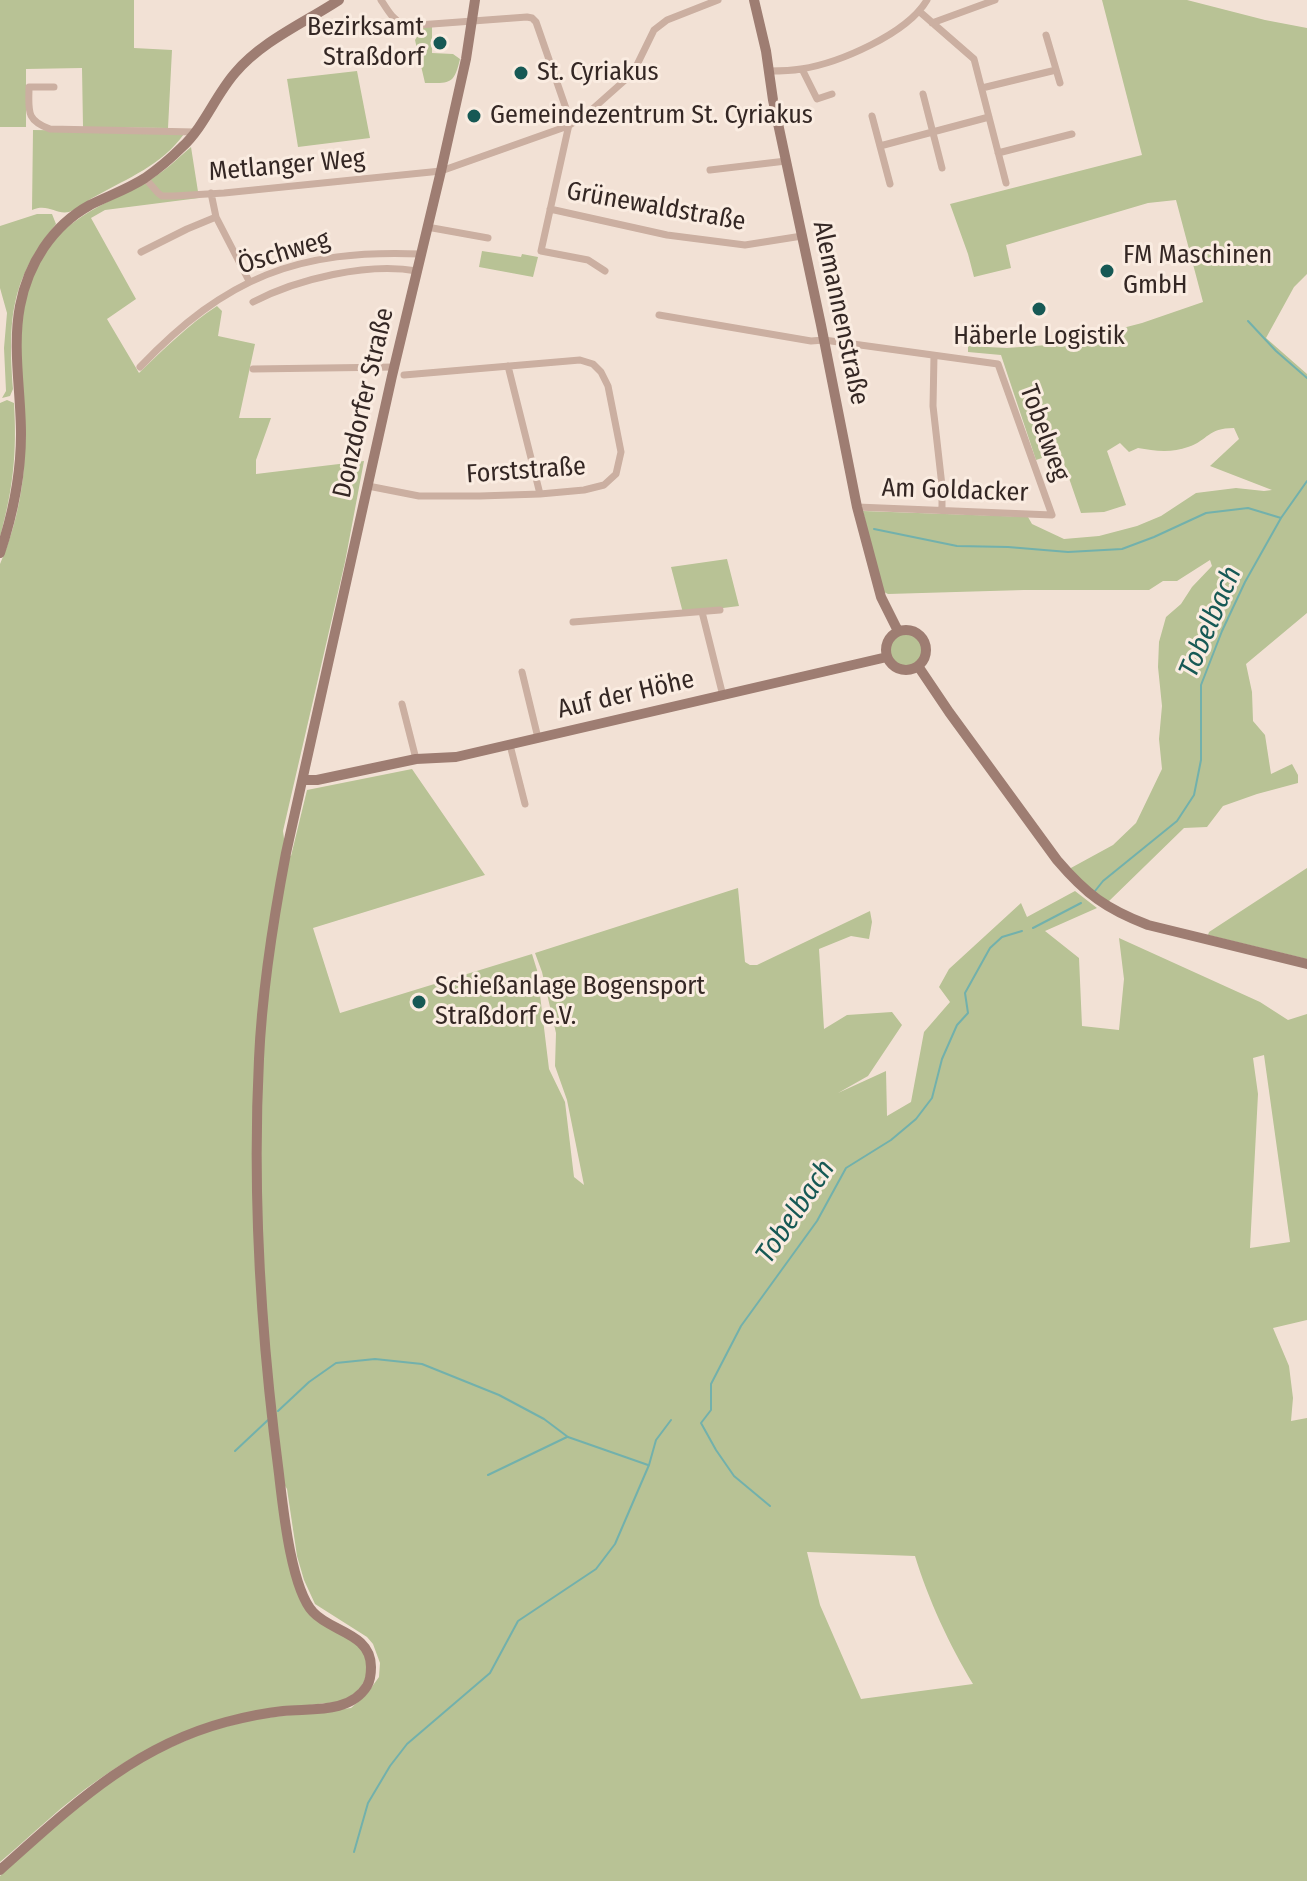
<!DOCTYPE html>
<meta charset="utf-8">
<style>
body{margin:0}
canvas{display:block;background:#f2e1d5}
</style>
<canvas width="1307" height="1881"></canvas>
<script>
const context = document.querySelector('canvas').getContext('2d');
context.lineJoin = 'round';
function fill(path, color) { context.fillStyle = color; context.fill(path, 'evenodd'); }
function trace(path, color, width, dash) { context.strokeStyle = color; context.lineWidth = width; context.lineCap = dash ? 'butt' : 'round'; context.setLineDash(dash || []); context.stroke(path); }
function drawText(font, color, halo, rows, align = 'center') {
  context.font = font + ' "Fira Sans Condensed",sans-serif'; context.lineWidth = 6; context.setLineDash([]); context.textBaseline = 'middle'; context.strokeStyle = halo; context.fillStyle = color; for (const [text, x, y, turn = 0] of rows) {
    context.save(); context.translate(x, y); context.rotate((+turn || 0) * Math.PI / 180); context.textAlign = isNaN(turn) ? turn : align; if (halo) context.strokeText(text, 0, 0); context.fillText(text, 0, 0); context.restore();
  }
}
fill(new Path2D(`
 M0,0H134V48L172,50L168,128L83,127L82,68L26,69V127H0Z
 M1102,0H1187L1265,20L1307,28V274L1294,287L1266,338L1307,374V613L1246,664L1252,692L1253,721L1265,735L1271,774L1292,764L1298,775V783L1257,794L1223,806L1207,827L1184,828L1107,903L1069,869L1113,845L1136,823L1162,769L1159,739L1162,706L1158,667L1159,642L1166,617L1181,604L1192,587L1212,566L1210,560L1177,581H1163L1149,590H1024L888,594L882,591L863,511L1028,517L1032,524L1064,539L1099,536L1137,526L1161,516L1196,493L1236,488L1264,491L1272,490L1210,466L1239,439L1234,428C1207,428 1209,440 1188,447C1172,453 1154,451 1138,448L1129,452L1120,443L1107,451L1126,505L1104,512L1081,513L1060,452L1036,460L1001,355L968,352V346L1007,348L1061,344L1142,323L1203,302L1176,200L1148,203L1006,245L1011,268L974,277L968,254L950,204L1142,155Z
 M424,26H432V53L453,54L460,59C454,85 450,83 425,83L415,40Z
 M357,71L370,138L298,147L287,79Z
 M33,130L177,132L184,134C162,165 128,178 96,196C87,200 78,209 69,212C56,215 48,203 32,210Z
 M191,147L199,198L105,210L91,218L136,299L107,319L139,373C164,349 188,325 217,306L222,311L218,336L255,344L239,418H271L256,460V474L364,461L345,562L283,831L286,853L291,856L307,790L412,769L485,875L313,928L340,1013L532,954L537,970L549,1069L565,1102L574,1177L584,1185L567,1100L555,1066L556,1033L542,972L535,953L738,888L745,962L750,965H757L870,911L872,922L869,939L851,936L819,949L824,1029L847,1015L892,1012L902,1025L868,1076L838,1093L886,1071L887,1116L911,1102L924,1032L950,1002L939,987L949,969L1021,903L1027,917L1075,891L1097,908L1045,931L1079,958L1082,1026L1119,1030L1124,979L1119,938L1260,1002L1288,1020L1307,1014V1320L1273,1328L1289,1366L1293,1398L1291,1421L1307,1418V1881H0V1876L70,1811L107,1781L141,1760L208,1731L256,1719L351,1708L366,1695L379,1677L380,1663L373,1644L367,1637L315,1604L304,1580L297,1556L287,1489L277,1473C277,1489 281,1506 283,1522C288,1554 290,1588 311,1614C326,1633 360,1633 366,1660C371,1681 357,1695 339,1702C247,1710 175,1725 98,1780C63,1804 32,1835 0,1862V564C18,523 26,477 25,432C23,368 5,291 55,239C81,211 116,199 148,181C164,172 177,159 191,147ZM1264,1055L1290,1242L1250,1248L1258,1094L1253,1058ZM807,1552L915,1556C928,1599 950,1646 973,1684L861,1699L820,1605Z
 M37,214H52L56,224C10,280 8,320 13,389L10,396L2,398L6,391L4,348L7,313L0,288V226Z
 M482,251L521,257L522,254L538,257L533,277L479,267Z
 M7,400L14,403C17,454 13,489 0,537V403Z
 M727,559L739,606L683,613L671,567Z
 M890 650a16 16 0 1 1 32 0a16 16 0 1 1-32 0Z
 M1307,868V959L1208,935L1209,932Z`), '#b8c295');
trace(new Path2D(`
 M1248,321L1276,351L1307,378
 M874,529L957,546L1008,547L1068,552L1122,549L1154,537L1206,513L1248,508L1281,518
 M1095,891L1103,881L1177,821L1194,795L1201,760V685L1222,631L1245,582L1281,518L1307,481
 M1033,928L1081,903
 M278,1411L309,1382L336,1363L375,1359L422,1364L499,1395L544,1419L568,1437L648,1465
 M235,1451L268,1420
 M488,1475L567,1437
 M770,1506L734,1476L716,1450L701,1423L711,1410V1384L741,1326L817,1221L846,1168L891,1140L916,1119L932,1098L942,1059L957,1025L968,1013L965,993L990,948L1002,937L1022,931
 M354,1852L368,1803L390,1766L407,1744L490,1673L518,1621L596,1569L615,1544L649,1465L656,1440L671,1420`), '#72b1ac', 2);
trace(new Path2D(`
 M381,0C388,11 393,20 405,26L527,17L532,18L536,22L570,120L541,251L588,260L605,271
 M920,12L974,59L1006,183
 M932,23L995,0
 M1046,35L1060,83
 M802,69L817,99L832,94
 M769,71C779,71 790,71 801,69C839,63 907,34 927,0
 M54,87H29C29,110 25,120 50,129L195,132
 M982,88L1056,70
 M923,94L942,168
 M872,116L890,184
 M880,146L989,117
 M998,153L1072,134
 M710,170L786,161
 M145,178L158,193L162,196H174L224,193L441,171L568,126L588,113L633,73L654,30L667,20L718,0
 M211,193L216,217L249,281
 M550,209L667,235L745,245L802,236
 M427,227L488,238
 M141,252L187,229L216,217
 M253,302C297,279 368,262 417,271
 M659,315L811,341L824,340L998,364L1052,515L857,507
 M934,356L933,406L942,486V510
 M508,366L540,494
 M140,367C226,277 297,249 421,254
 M253,369L395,367
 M368,486L419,496H480L540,494L584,490L604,485L616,474L621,452L608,386L601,372L593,364L580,360L404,375
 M702,612L723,696
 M573,622L720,610
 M522,672L538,738
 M402,704L416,759
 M510,745L525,804`), '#cbafa1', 7);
trace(new Path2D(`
 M754,0L766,51L773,100L821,325L857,507L881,597L898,631
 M0,553C13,514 21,475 21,434C21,391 12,348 20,306C28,264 52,226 90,205C108,196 128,189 145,178C158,169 171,158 182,147C204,127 215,96 235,73C262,41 304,23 339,0
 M886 650a20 20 0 1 1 40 0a20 20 0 1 1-40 0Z
 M918,666L949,712L1057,860C1086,894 1106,909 1148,925L1307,964
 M303,780H317L416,759L456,757L887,657
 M0,1870C70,1808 132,1747 226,1722C245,1717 264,1713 283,1711C310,1708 350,1714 367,1686C370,1681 371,1673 371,1667C371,1633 331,1632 313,1612C291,1588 283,1508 279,1474C261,1337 252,1198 259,1059C262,990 273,921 286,853L392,376L441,171L466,59L475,0`), '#9e7d72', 10);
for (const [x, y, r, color] of [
 [440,43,8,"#175955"],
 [521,73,8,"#175955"],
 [474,116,8,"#175955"],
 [1107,271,8,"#175955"],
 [1039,309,8,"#175955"],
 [419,1002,8,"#175955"]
]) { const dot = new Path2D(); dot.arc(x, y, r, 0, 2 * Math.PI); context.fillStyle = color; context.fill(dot); trace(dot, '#faece1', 3); }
drawText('26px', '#342724', '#faece1', [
 ["Bezirksamt",424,28,"right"],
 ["Straßdorf",424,58,"right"],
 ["St. Cyriakus",537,73],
 ["Gemeindezentrum St. Cyriakus",490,116],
 ["FM Maschinen",1123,256],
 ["GmbH",1123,286],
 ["Häberle Logistik",1039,337,"center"],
 ["Schießanlage Bogensport",435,987],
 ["Straßdorf e.V.",435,1017]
], 'left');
drawText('26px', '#342724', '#faece1', [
 ["Metlanger Weg",287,166,-5],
 ["Grünewaldstraße",656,207,10],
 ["Öschweg",284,253,-17],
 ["Alemannenstraße",840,313,78],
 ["Donzdorfer Straße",364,403,-77],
 ["Tobelweg",1044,433,70],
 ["Forststraße",526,471,-4],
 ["Am Goldacker",955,491,2],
 ["Auf der Höhe",626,695,-13]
]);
drawText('italic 28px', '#175955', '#faece1', [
 ["Tobelbach",1211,622,-67],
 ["Tobelbach",796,1212,-56]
]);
</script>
